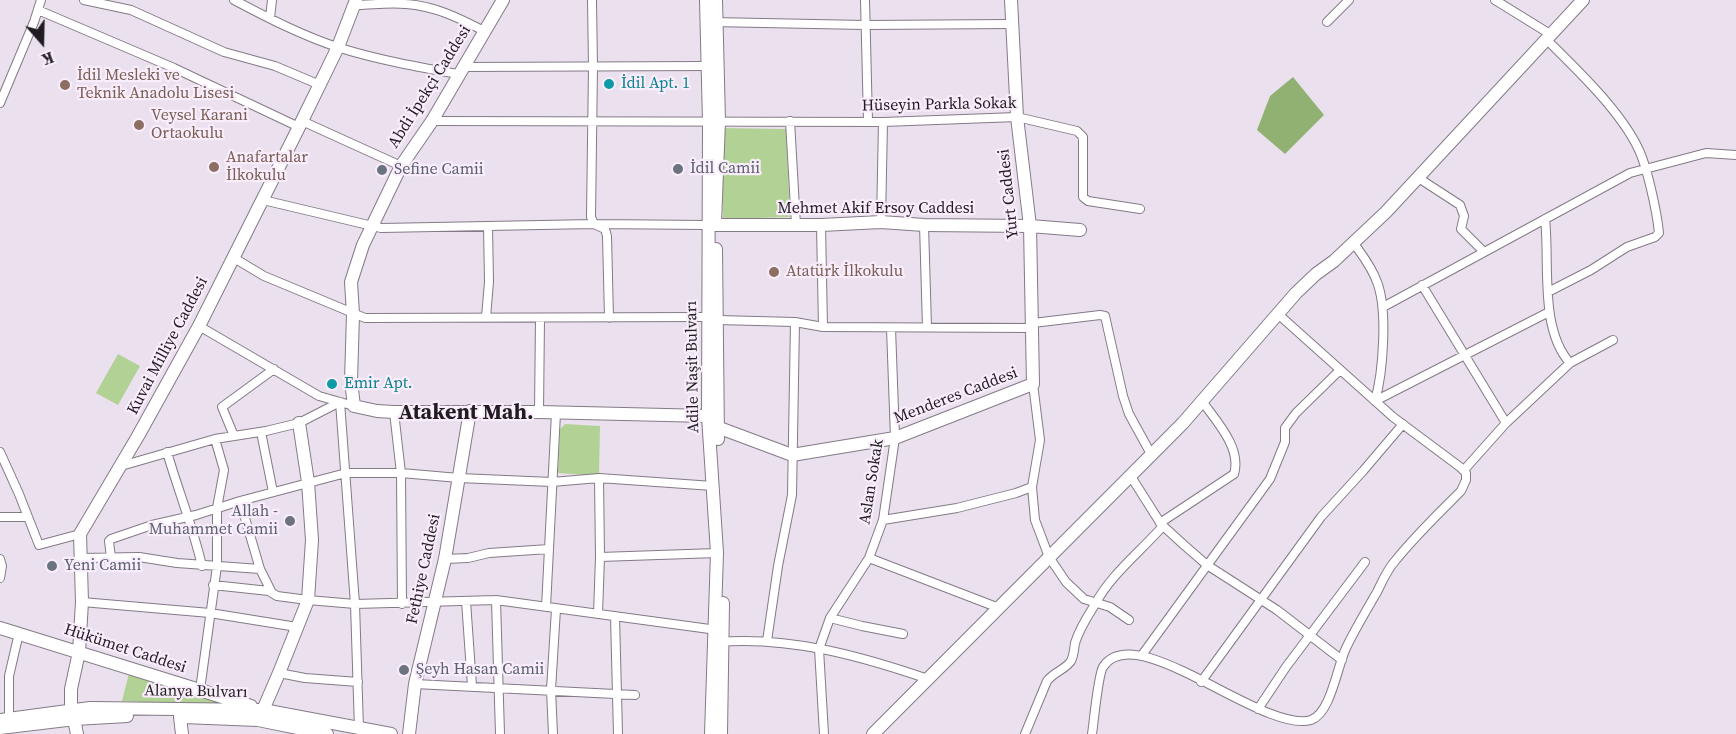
<!DOCTYPE html>
<meta charset="utf-8">
<style>
body{margin:0}
#map{position:relative;width:1736px;height:734px;overflow:hidden;background:#ebe0ee;font-family:"Source Serif 4",serif}
canvas{display:block}
.north{position:absolute;left:12px;top:12px;width:60px;height:60px;-webkit-text-stroke:4px #f9edfb;paint-order:stroke;rotate:160deg;font-size:16px;font-weight:700;line-height:24px;text-align:center;color:#201c21}
.north::after{content:'';display:block;margin:auto;width:21px;height:27px;background:#201c21;clip-path:polygon(50% 0,100% 100%,50% 72%,0 100%)}
</style>
<div id="map">
<canvas width="1736" height="734"></canvas>
<div class="north">K</div>
</div>
<script>
const context = document.querySelector('canvas').getContext('2d');
context.lineJoin = 'round';
function fill(path, color) { context.fillStyle = color; context.fill(path, 'evenodd'); }
function trace(path, color, width, dash) { context.strokeStyle = color; context.lineWidth = width; context.lineCap = dash ? 'butt' : 'round'; context.setLineDash(dash || []); context.stroke(path); }
function drawText(font, color, halo, rows, align = 'center') {
  context.font = font + ' "Source Serif 4",serif'; context.lineWidth = 4.5; context.setLineDash([]); context.textBaseline = 'middle'; context.strokeStyle = halo; context.fillStyle = color; for (const [text, x, y, turn = 0] of rows) {
    context.save(); context.translate(x, y); context.rotate((+turn || 0) * Math.PI / 180); context.textAlign = isNaN(turn) ? turn : align; if (halo) context.strokeText(text, 0, 0); context.fillText(text, 0, 0); context.restore();
  }
}
fill(new Path2D(`
 M721,128L786,129L790,217L723,219Z
 M118,354L140,366L118,405L96,393Z
 M565,424L600,426L599,476L558,473L560,429Z
 M129,673L222,701L223,706L122,701Z`), '#b1d294');
fill(new Path2D(`
 M1293,77L1324,115L1285,154L1257,130L1270,96Z`), '#90b172');
const street = new Path2D(`
 M84,0L131,10L224,52L275,66L320,85
 M234,0C268,18 303,36 340,48C379,60 418,67 458,74
 M592,0L593,67L591,217L594,224L605,229L607,236L609,318
 M865,0L868,121
 M1495,0L1550,34
 M354,5C371,5 389,2 406,4C435,6 459,18 484,31
 M38,10L174,68L299,127
 M270,18L272,0
 M712,22L865,25L1011,24
 M1327,22L1349,0
 M1546,39C1576,69 1619,109 1638,148C1647,166 1657,212 1659,233L1655,237L1627,247L1591,270L1548,292
 M462,67L707,66
 M0,103L34,22L41,0
 M302,121L401,166
 M432,121L883,122L1017,117L1077,131L1083,137V197L1088,201L1140,209
 M790,121L796,225
 M1417,177L1460,205L1464,216L1461,229L1484,252
 M263,200L381,228L594,224L707,225
 M1545,219C1550,262 1539,329 1570,363
 M881,222L883,122
 M821,225L823,327
 M924,225L927,327
 M1353,242C1362,255 1372,267 1377,282C1388,310 1383,373 1375,401
 M234,258L264,276L365,318L708,317
 M1422,285L1506,423
 M1383,307L1630,173L1706,153L1736,155
 M486,317L489,282L488,226
 M718,320L795,322L823,327L1033,328
 M1033,323L1100,315L1105,316L1123,396L1129,414L1151,454
 M199,326L319,396L354,406
 M1033,384L1040,440L1032,487L1035,520L1049,557L1066,582L1084,599L1110,607L1129,620
 M1375,401L1549,312
 M394,412L401,473L402,604
 M539,412L540,318
 M261,432L273,492
 M234,436L222,407L274,369
 M0,452L19,494L39,545L80,534
 M167,452C178,490 193,527 202,566
 M121,466L215,439L266,431L299,423L340,402L355,604L359,729
 M1464,470L1506,423L1570,363L1613,340
 M1130,475L1161,524L1184,545L1207,565L1277,610L1342,660
 M240,501L260,569L272,593
 M0,517H28
 M883,520L957,508L1016,493L1032,487
 M1160,523L1234,474C1242,448 1216,421 1202,401
 M600,557L717,553
 M81,558L139,557L177,563L260,569
 M111,558L109,541L111,539L152,525L196,515L240,501L346,473H401L459,478L552,482L599,478L713,486
 M869,558L999,608
 M0,559L2,566L0,578
 M445,559L468,558L489,553L549,549
 M213,585L269,591L277,596L308,600L355,604L496,600L717,630
 M496,600L500,734
 M466,601L472,686
 M82,602L210,613L297,627
 M546,607L556,413
 M598,614L600,557L599,478
 M615,616L618,734
 M830,618L862,626L903,634
 M767,641L778,566L792,495L795,322
 M718,642C789,636 861,656 928,679
 M1142,655L1270,479L1285,442V428L1296,413L1340,370
 M279,673L305,678L358,682
 M1201,682L1321,517L1363,471L1403,424
 M415,684L635,695
 M200,690L217,566V508L224,470L215,439
 M1258,709L1286,667L1365,562
 M9,719V676L19,633
 M553,734L551,690L556,609
 M824,734L819,649L830,618L869,558L883,520L895,438L891,328
 M1025,734L1047,681C1054,672 1066,669 1071,661C1074,655 1074,649 1075,643C1079,630 1087,617 1094,606C1111,574 1139,553 1163,526
 M1092,734C1094,721 1098,675 1103,667C1135,617 1263,734 1311,720C1331,713 1337,667 1346,648C1355,629 1366,611 1377,592C1382,582 1387,570 1395,561C1415,536 1438,514 1461,491L1466,480V473L1460,467L1393,417L1278,314`);
const secondary = new Path2D(`
 M503,0L432,121L401,166L363,245L351,282L353,314L351,381L354,406L377,411L394,412H539L708,416
 M706,0L709,122L708,416L717,553L711,734
 M715,223L719,121L716,0
 M707,225H821L881,222L924,225L1030,226L1080,230
 M716,249L718,439
 M717,427L792,455L895,438L1033,384L1030,226L1017,117L1011,0
 M0,628L251,706
 M263,710L279,673L308,600L312,540L308,482L299,423
 M180,717L182,734
 M183,717L258,720L327,734
 M0,720L90,708L263,710L391,734
 M0,728L75,719L127,716
 M77,734L71,704V689L79,652L82,602L80,534L138,436L199,326L299,127L338,47L356,0
 M409,734L415,684L445,559L470,411
 M721,734L723,603
 M873,734L1183,423L1296,293L1316,274L1334,261L1386,212L1583,0`);
trace(street, '#847a86', 10);
trace(secondary, '#847a86', 14);
trace(street, '#fff', 8);
trace(secondary, '#fff', 12);
for (const [x, y, r, color] of [
 [609,84,6,"#0f9aa8"],
 [65,85,6,"#8d6e63"],
 [139,125,6,"#8d6e63"],
 [214,167,6,"#8d6e63"],
 [678,169,6,"#6b7280"],
 [382,170,6,"#6b7280"],
 [774,272,6,"#8d6e63"],
 [332,384,6,"#0f9aa8"],
 [290,521,6,"#6b7280"],
 [52,566,6,"#6b7280"],
 [404,670,6,"#6b7280"]
]) { const dot = new Path2D(); dot.arc(x, y, r, 0, 2 * Math.PI); context.fillStyle = color; context.fill(dot); trace(dot, '#f9edfb', 2); }
drawText('16px', '#785e54', '#f9edfb', [
 ["İdil Mesleki ve",77,76],
 ["Teknik Anadolu Lisesi",77,94],
 ["Veysel Karani",151,116],
 ["Ortaokulu",151,134],
 ["Anafartalar",226,158],
 ["İlkokulu",226,176],
 ["Atatürk İlkokulu",786,272]
], 'left');
drawText('16px', '#0d838f', '#f9edfb', [
 ["İdil Apt. 1",621,84],
 ["Emir Apt.",344,384]
], 'left');
drawText('16px', '#201c21', '#f9edfb', [
 ["Abdi İpekçi Caddesi",430,87,-58],
 ["Hüseyin Parkla Sokak",939,105,-1],
 ["Yurt Caddesi",1009,194,-96],
 ["Mehmet Akif Ersoy Caddesi",876,209],
 ["Kuvai Milliye Caddesi",168,346,-62],
 ["Adile Naşit Bulvarı",693,367,-91],
 ["Menderes Caddesi",956,396,-21],
 ["Aslan Sokak",872,482,-81],
 ["Fethiye Caddesi",424,569,-78],
 ["Hükümet Caddesi",125,649,18],
 ["Alanya Bulvarı",196,692,1]
]);
drawText('16px', '#5b616d', '#f9edfb', [
 ["İdil Camii",690,169],
 ["Sefine Camii",394,170],
 ["Allah -",278,512,"right"],
 ["Muhammet Camii",278,530,"right"],
 ["Yeni Camii",64,566],
 ["Şeyh Hasan Camii",416,670]
], 'left');
drawText('bold 22px', '#201c21', '#f9edfb', [
 ["Atakent Mah.",466,413]
]);
</script>
